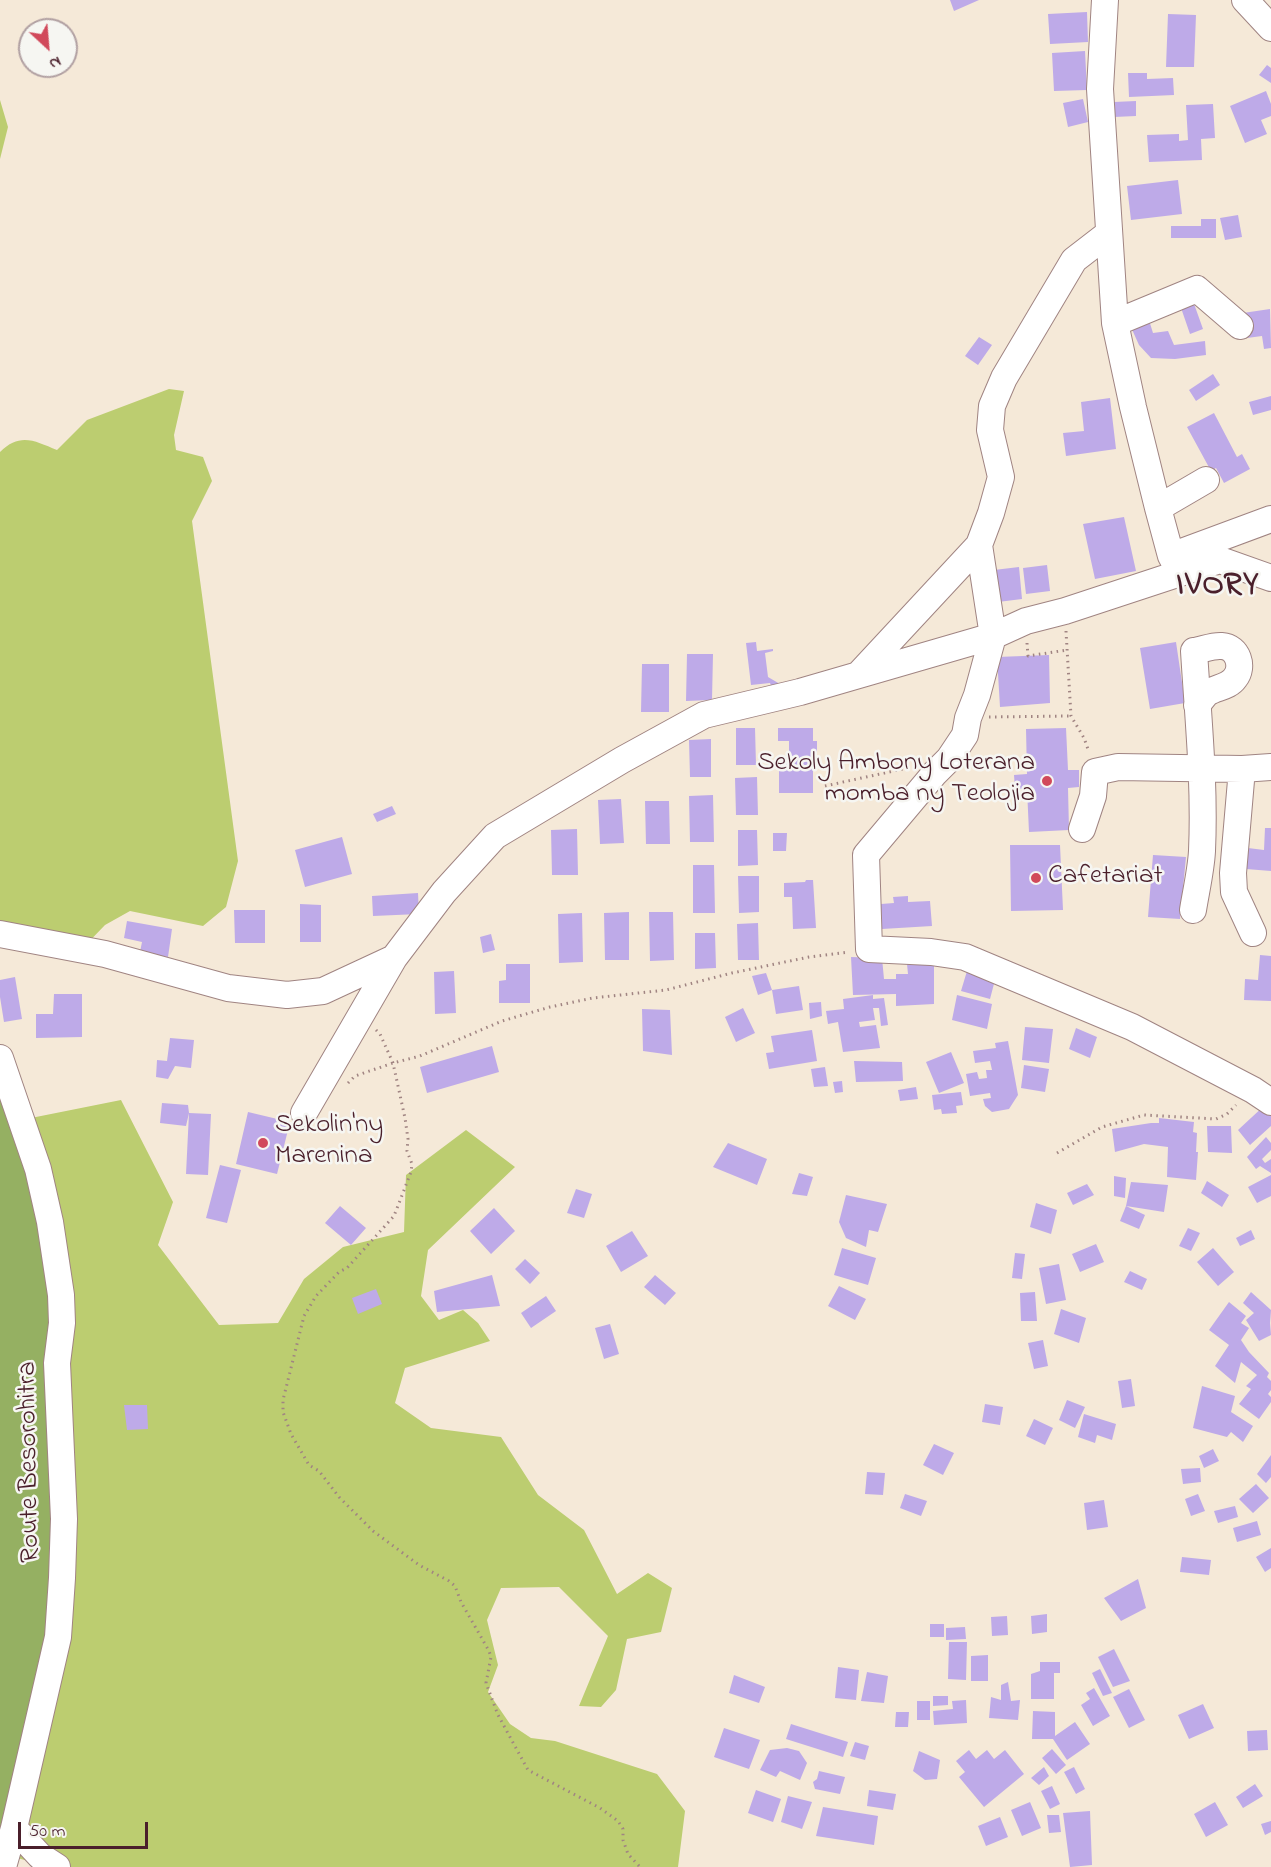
<!DOCTYPE html>
<style>
body{margin:0}
#map{position:relative;width:1271px;height:1867px;overflow:hidden;background:#f5e9d8;font-family:"Indie Flower",sans-serif}
canvas{display:block}
.north{position:absolute;left:18px;top:18px;width:60px;height:60px;box-sizing:border-box;background:#f6f6f2;border:2px solid #b1a0a2;border-radius:50%;rotate:154deg;font-size:16px;font-weight:700;line-height:24px;text-align:center;color:#4a1f2b}
.north::after{content:'';display:block;margin:auto;width:21px;height:27px;background:#d1495b;clip-path:polygon(50% 0,100% 100%,50% 72%,0 100%)}
.scale{position:absolute;left:18px;top:1822px;width:130px;height:27px;box-sizing:border-box;border:3px solid #4a1f2b;border-top:0;padding-left:8px;font-size:18px;line-height:21px;white-space:nowrap;color:#4a1f2b;-webkit-text-stroke:4px #f6f6f2;paint-order:stroke}
</style>
<div id="map">
<canvas width="1271" height="1867"></canvas>
<div class="north">N</div>
<div class="scale">50 m</div>
</div>
<script>
const context = document.querySelector('canvas').getContext('2d');
context.lineJoin = 'round';
function fill(path, color) { context.fillStyle = color; context.fill(path, 'evenodd'); }
function trace(path, color, width, dash) { context.strokeStyle = color; context.lineWidth = width; context.lineCap = dash ? 'butt' : 'round'; context.setLineDash(dash || []); context.stroke(path); }
function drawText(font, color, halo, rows, align = 'center') {
  context.font = font + ' "Indie Flower",sans-serif'; context.lineWidth = 5; context.setLineDash([]); context.textBaseline = 'middle'; context.strokeStyle = halo; context.fillStyle = color; for (const [text, x, y, turn = 0] of rows) {
    context.save(); context.translate(x, y); context.rotate((+turn || 0) * Math.PI / 180); context.textAlign = isNaN(turn) ? turn : align; if (halo) context.strokeText(text, 0, 0); context.fillText(text, 0, 0); context.restore();
  }
}
fill(new Path2D(`
 M0,100L8,127L0,159Z
 M169,389L184,391L174,435L176,450L203,457L212,481L192,521L238,861L226,907L203,926L130,911L105,925L79,952L0,934V452C20,432 35,441 57,450L87,420Z
 M121,1100L173,1202L158,1245L219,1325L278,1323L304,1279L343,1247L404,1232L406,1175L466,1130L515,1167L428,1250L421,1296L439,1320L463,1310L478,1323L490,1341L405,1368L395,1403L431,1428L501,1437L538,1495L584,1530L617,1594L648,1573L672,1588L661,1632L627,1639L616,1690L601,1707L579,1706L608,1636L559,1587L501,1588L487,1620L498,1665L488,1692L510,1724L531,1738L555,1741L657,1774L685,1811L678,1867H51L6,1855L21,1120Z`), '#bccd70');
fill(new Path2D(`
 M0,1067L50,1219L56,1651L0,1867Z`), '#95b062');
fill(new Path2D(`
 M950,0H979L954,11Z
 M1087,12L1088,42L1050,44L1048,14Z
 M1168,14L1196,15L1194,67H1166Z
 M1085,51L1087,90L1054,91L1052,53Z
 M1267,65L1271,68V83L1259,75Z
 M1128,73H1147V79L1173,78L1174,95L1129,97Z
 M1266,91L1271,104V116L1261,120L1267,134L1245,143L1230,106Z
 M1083,99L1088,122L1068,127L1063,103Z
 M1136,101V116L1114,117V102Z
 M1213,104L1215,138L1201,139L1202,160L1149,162L1147,135L1179,134V141L1188,140L1186,105Z
 M1178,180L1182,214L1131,220L1127,186Z
 M1238,215L1242,237L1225,240L1220,218Z
 M1201,219H1216V238H1171V226H1201Z
 M1193,301L1203,329L1190,334L1180,305Z
 M1270,309L1271,348L1264,349L1262,336L1247,338L1243,313Z
 M1148,317L1153,333L1168,331L1174,345L1205,341L1206,355L1175,359L1151,358L1139,345L1130,325Z
 M979,337L992,345L978,365L965,356Z
 M1213,374L1220,385L1196,401L1189,390Z
 M1271,396V410L1253,415L1249,402Z
 M1110,398L1116,449L1066,456L1063,433L1084,431L1081,402Z
 M1214,413L1237,457L1242,454L1250,469L1224,483L1216,468L1211,471L1187,427Z
 M1124,517L1136,571L1095,579L1083,524Z
 M1047,565L1050,591L1026,594L1023,568Z
 M1019,567L1022,599L998,602L994,570Z
 M756,642L757,651L773,649V651L765,653L768,677L780,684L775,695L770,683L751,685L746,643Z
 M1176,642L1185,703L1150,709L1140,648Z
 M687,654H713L712,700L686,701Z
 M1049,655L1050,703L1000,707L997,657Z
 M642,664H669V712H641Z
 M736,728H755L756,765H736Z
 M778,728H813V741H817V752H813V793H779V761H789V741H778Z
 M1066,728L1068,770H1079V787L1068,788L1069,830L1029,832L1027,789H1015L1014,775L1027,774L1026,729Z
 M711,739V777H690L689,740Z
 M757,777L758,815H736L735,778Z
 M713,795L714,842H690L689,796Z
 M621,799L624,843L600,844L598,800Z
 M645,801H669L670,844H646Z
 M392,806L396,814L377,822L373,814Z
 M1265,828H1271V871L1246,869L1248,848L1264,850Z
 M577,829L578,875H552L551,830Z
 M738,830H757L758,865L738,866Z
 M773,833H787L786,851H773Z
 M342,837L352,874L305,887L295,850Z
 M1010,845H1060L1063,910L1011,911Z
 M1153,855L1186,857L1180,919L1148,917Z
 M693,865H714L715,913H693Z
 M738,876H759V912L739,913Z
 M806,880H813L816,928L793,929L792,897H784V883L805,882Z
 M418,893L419,914L373,916L372,896Z
 M908,896V902L930,901L932,926L882,929L881,911L873,912L872,899H881V904L894,903L893,897Z
 M300,904L321,905V942H300Z
 M234,910H265V943H235Z
 M629,912V960H605L604,913Z
 M649,912H673L674,960L650,961Z
 M582,913L583,962L559,963L558,914Z
 M127,921L172,929L168,957L140,952L142,942L124,938Z
 M758,923L759,960H738L737,924Z
 M695,933H715L716,968L695,969Z
 M491,934L495,950L483,953L480,937Z
 M1260,955L1271,956V1001L1244,1000L1245,979L1258,980Z
 M851,957L882,958L884,979H896V974H908L907,964L934,965V1004L896,1006V994L853,995Z
 M506,964H530V1003H499V981L506,980Z
 M454,971L456,1013L435,1014L434,972Z
 M967,971L995,980L990,999L961,991Z
 M766,973L772,990L758,995L752,976Z
 M15,977L22,1019L4,1022L0,997V980Z
 M799,986L803,1010L776,1014L772,990Z
 M54,994H82V1037L36,1038V1014H53Z
 M873,995V999L884,998L888,1025L881,1026L879,1008H873L875,1020L859,1022L860,1027L876,1025L880,1048L843,1052L838,1022L828,1024L826,1011L844,1009L843,999Z
 M957,995L992,1004L987,1029L952,1020Z
 M821,1002L822,1016L810,1019L809,1003Z
 M743,1008L755,1033L736,1042L725,1017Z
 M642,1009L670,1010L672,1055L643,1051Z
 M1025,1027L1053,1029L1049,1063L1022,1060Z
 M1076,1028L1097,1037L1090,1058L1069,1049Z
 M812,1030L817,1061L769,1069L766,1053L774,1052L771,1036Z
 M170,1038L194,1040L191,1068L175,1066L168,1079L156,1077L157,1060L167,1061Z
 M1008,1041L1018,1095L1009,1109L992,1112L985,1106L983,1099L991,1098L990,1093L970,1096L966,1074L977,1072L979,1079L987,1078L986,1070H992L990,1061L975,1063L973,1051L996,1048L995,1043Z
 M492,1046L499,1072L427,1093L420,1067Z
 M951,1052L964,1083L939,1093L926,1062Z
 M854,1061L902,1062L903,1081L856,1082Z
 M1024,1065L1049,1069L1045,1092L1021,1088Z
 M825,1067L828,1086L814,1087L811,1069Z
 M842,1081L843,1092L835,1093L833,1082Z
 M916,1087L918,1099L900,1101L898,1090Z
 M961,1092L963,1105L956,1106L957,1113L942,1114L941,1109L934,1110L932,1095Z
 M162,1103L188,1105L189,1113L211,1114L208,1175L186,1174L189,1113L186,1126L160,1123Z
 M1265,1105L1271,1112V1126L1250,1145L1238,1130Z
 M248,1112L290,1122L277,1174L236,1164Z
 M1159,1118L1194,1122L1193,1132L1197,1133L1196,1152H1198L1196,1180L1167,1177L1168,1147L1144,1144L1115,1152L1112,1129L1151,1123H1159Z
 M1207,1126H1231L1232,1153L1208,1152Z
 M1266,1137L1271,1143V1150L1262,1159L1265,1163L1271,1159V1173L1260,1166L1256,1169L1247,1157Z
 M728,1143L767,1159L757,1185L713,1167Z
 M220,1165L241,1170L227,1223L206,1218Z
 M799,1173L813,1177L807,1196L792,1194Z
 M1271,1175V1196L1257,1203L1248,1187Z
 M1114,1176L1126,1178L1125,1198L1114,1196Z
 M1207,1181L1229,1195L1222,1207L1201,1193Z
 M1131,1182L1168,1185L1164,1212L1126,1206L1145,1215L1139,1229L1120,1221L1126,1206Z
 M1087,1184L1094,1195L1073,1205L1067,1193Z
 M576,1189L592,1194L584,1218L567,1213Z
 M846,1195L887,1204L878,1232L869,1230L866,1247L846,1238L839,1222Z
 M1036,1203L1057,1210L1051,1234L1030,1227Z
 M340,1206L366,1228L351,1245L325,1223Z
 M494,1208L515,1231L491,1254L470,1231Z
 M1188,1228L1200,1233L1191,1251L1179,1246Z
 M1251,1230L1255,1239L1240,1246L1236,1238Z
 M632,1231L648,1256L621,1272L606,1246Z
 M1096,1244L1104,1262L1080,1272L1072,1254Z
 M842,1248L876,1258L868,1285L834,1275Z
 M1213,1248L1234,1272L1218,1286L1197,1262Z
 M1015,1253L1025,1254L1022,1279L1012,1278Z
 M525,1259L540,1273L530,1284L515,1269Z
 M1059,1264L1066,1300L1046,1304L1039,1268Z
 M1130,1271L1147,1279L1142,1290L1124,1282Z
 M492,1275L500,1306L437,1312L434,1291Z
 M655,1275L676,1293L665,1305L644,1287Z
 M839,1286L866,1299L855,1320L828,1306Z
 M376,1289L382,1304L358,1314L352,1298Z
 M1035,1292L1037,1321H1021L1020,1293Z
 M1251,1292L1271,1310L1270,1323L1271,1335L1259,1341L1246,1320L1254,1313L1243,1303Z
 M546,1296L556,1311L531,1328L521,1313Z
 M1229,1302L1246,1316L1241,1323L1249,1328L1241,1340L1249,1352L1269,1373L1267,1377L1271,1381V1390L1268,1394L1271,1397V1402L1259,1419L1239,1404L1251,1389L1246,1386L1257,1375L1241,1362L1235,1383L1215,1366L1229,1345L1209,1330Z
 M1061,1309L1086,1318L1079,1343L1054,1334Z
 M610,1324L619,1354L604,1359L595,1328Z
 M1043,1340L1048,1366L1034,1369L1028,1343Z
 M1131,1379L1135,1406L1122,1408L1118,1381Z
 M1202,1386L1235,1396L1231,1412L1253,1426L1243,1442L1231,1432L1227,1437L1193,1428Z
 M1067,1400L1085,1407L1075,1428L1059,1420Z
 M985,1404L1003,1407L1000,1425L982,1422Z
 M124,1405H147L148,1429L127,1430Z
 M1084,1414L1116,1424L1112,1440L1097,1435L1095,1443L1078,1437Z
 M1034,1419L1053,1428L1045,1445L1026,1436Z
 M934,1444L954,1453L943,1475L923,1465Z
 M1213,1449L1219,1461L1204,1468L1199,1456Z
 M1271,1455V1477L1266,1483L1257,1474Z
 M1200,1468L1201,1482L1183,1484L1181,1469Z
 M867,1472L885,1473L883,1495L865,1494Z
 M1256,1484L1269,1498L1253,1513L1239,1499Z
 M905,1494L927,1501L921,1516L900,1508Z
 M1198,1494L1205,1511L1191,1516L1185,1499Z
 M1104,1500L1108,1527L1087,1530L1084,1503Z
 M1235,1506L1238,1517L1218,1523L1214,1511Z
 M1257,1521L1261,1535L1237,1542L1233,1528Z
 M1271,1548V1568L1265,1572L1256,1557Z
 M1182,1557L1211,1560L1209,1575L1180,1572Z
 M1138,1579L1146,1608L1121,1621L1104,1598Z
 M1047,1614V1632L1032,1634L1031,1616Z
 M1007,1616L1008,1635L992,1636L991,1617Z
 M930,1624H944V1637H930Z
 M965,1627L966,1639L946,1640V1628Z
 M949,1642H967L966,1680L948,1679Z
 M1114,1649L1130,1681L1113,1687L1098,1657Z
 M988,1655V1681H971V1656Z
 M1040,1662H1060V1673H1054V1699H1031V1674L1040,1671Z
 M838,1667L859,1670L856,1700L835,1698Z
 M1100,1669L1112,1693L1103,1696L1092,1673Z
 M867,1672L888,1676L884,1703L861,1701Z
 M734,1675L765,1687L759,1703L729,1693Z
 M1008,1682L1011,1701L1020,1700L1018,1720L989,1718L991,1697L1001,1700V1685Z
 M1094,1688L1110,1716L1093,1726L1081,1705L1090,1699L1086,1693Z
 M1129,1689L1145,1720L1129,1728L1113,1697Z
 M933,1696H948V1705L933,1706Z
 M966,1700L967,1723L934,1725L933,1711L953,1709L952,1701Z
 M917,1701H930V1720H917Z
 M1203,1704L1214,1728L1189,1739L1178,1715Z
 M1033,1711L1055,1712V1736L1075,1722L1090,1744L1067,1760L1053,1739H1032Z
 M896,1712H909L908,1727H895Z
 M791,1724L848,1742L843,1757L786,1739Z
 M724,1728L760,1740L749,1769L714,1757Z
 M1267,1730L1268,1750L1248,1751L1247,1731Z
 M855,1742L869,1746L865,1760L850,1756Z
 M787,1748L799,1751L807,1763L800,1780L780,1771L776,1777L760,1770L770,1750Z
 M1052,1749L1066,1765L1056,1774L1042,1758Z
 M969,1750L976,1759L987,1750L994,1759L1005,1750L1024,1774L984,1807L959,1777L965,1772L956,1761Z
 M919,1751L940,1760L937,1779L925,1780L913,1771Z
 M1044,1767L1049,1776L1039,1785L1031,1778Z
 M1074,1767L1085,1789L1076,1794L1064,1772Z
 M819,1771L845,1777L840,1794L815,1789L813,1782L817,1779Z
 M1255,1784L1263,1796L1243,1808L1236,1797Z
 M1052,1786L1060,1804L1050,1809L1041,1791Z
 M756,1790L781,1799L773,1822L748,1813Z
 M869,1790L896,1794L893,1810L867,1806Z
 M788,1796L812,1802L802,1829L781,1822Z
 M1030,1802L1041,1828L1022,1836L1011,1810Z
 M1215,1802L1228,1825L1206,1837L1194,1814Z
 M823,1807L878,1816L874,1845L816,1836Z
 M1090,1811L1092,1865L1070,1867L1063,1813Z
 M1047,1815H1059L1061,1832L1049,1833Z
 M1000,1817L1008,1837L986,1846L978,1826Z
 M1271,1821V1832L1265,1835L1261,1824Z`), '#beaae8');
const minor = new Path2D(`
 M1105,0L1100,89L1115,323L1133,407L1158,508L1171,556L1180,573
 M1245,0L1271,28
 M1115,323L1197,289L1240,326
 M1158,508L1206,480
 M979,545L993,636L977,695L968,718L965,735L949,759L935,773L866,855L869,949L931,952L965,957L1132,1027L1253,1090L1271,1102
 M1171,556L1271,519
 M860,673L979,545L991,513L1001,477L990,430L992,406L1004,378L1074,260L1109,233
 M1242,769L1233,873L1234,892L1253,933
 M1082,829L1093,796L1095,772L1118,767L1242,769L1271,767
 M1193,910C1196,891 1201,870 1202,851C1205,784 1198,717 1194,651C1202,650 1213,645 1222,646C1238,647 1244,667 1235,678C1228,688 1215,687 1206,694C1203,697 1200,702 1197,705
 M0,934L105,954L228,988L287,995L323,991L394,958
 M0,1058L38,1169L50,1222L61,1295L62,1323L57,1363L64,1519L62,1578L58,1637L14,1828L3,1867
 M304,1113L394,958L444,892L495,836L622,760L704,715L800,692L993,636L1026,621L1065,611L1220,560L1271,578
 M14,1828L40,1856L57,1867`);
trace(minor, '#a08482', 28);
trace(new Path2D(`
 M1066,631L1071,716L1084,738L1089,752
 M1027,643L1028,656L1067,650
 M989,717L1071,716
 M825,786L912,767
 M376,1030L380,1034L393,1063L405,1118L408,1139L407,1151L412,1164L411,1172L394,1216L347,1268L339,1272L316,1296L304,1316L283,1400V1412L291,1434L309,1465L319,1471L339,1497L373,1531L419,1565L449,1581L455,1586L461,1602L489,1651L491,1657L486,1683L498,1715L528,1770L600,1808L618,1821L623,1829V1840L628,1854L640,1867
 M348,1083L355,1076L393,1063L420,1056L502,1021L550,1007L593,998L666,990L732,973L809,957L849,952
 M1057,1153L1102,1127L1144,1115L1216,1119L1227,1114L1236,1105`), '#a08482', 3, [1.5, 4.5]);
trace(minor, '#fff', 26);
for (const [x, y, r, color] of [
 [1047,781,6,"#d1495b"],
 [1036,878,6,"#d1495b"],
 [263,1143,6,"#d1495b"]
]) { const dot = new Path2D(); dot.arc(x, y, r, 0, 2 * Math.PI); context.fillStyle = color; context.fill(dot); trace(dot, '#f6f6f2', 2); }
drawText('27px', '#4a1f2b', '#f6f6f2', [
 ["Sekoly Ambony Loterana",1035,765,"right"],
 ["momba ny Teolojia",1035,796,"right"],
 ["Cafetariat",1048,878],
 ["Sekolin'ny",275,1127],
 ["Marenina",275,1158]
], 'left');
drawText('27px', '#4a1f2b', '#f6f6f2', [
 ["Route Besorohitra",31,1462,-91]
]);
context.letterSpacing = '1.5px';
drawText('bold 33px', '#4a1f2b', '#f6f6f2', [
 ["IVORY",1218,588]
]);
context.letterSpacing = '0px';
</script>
